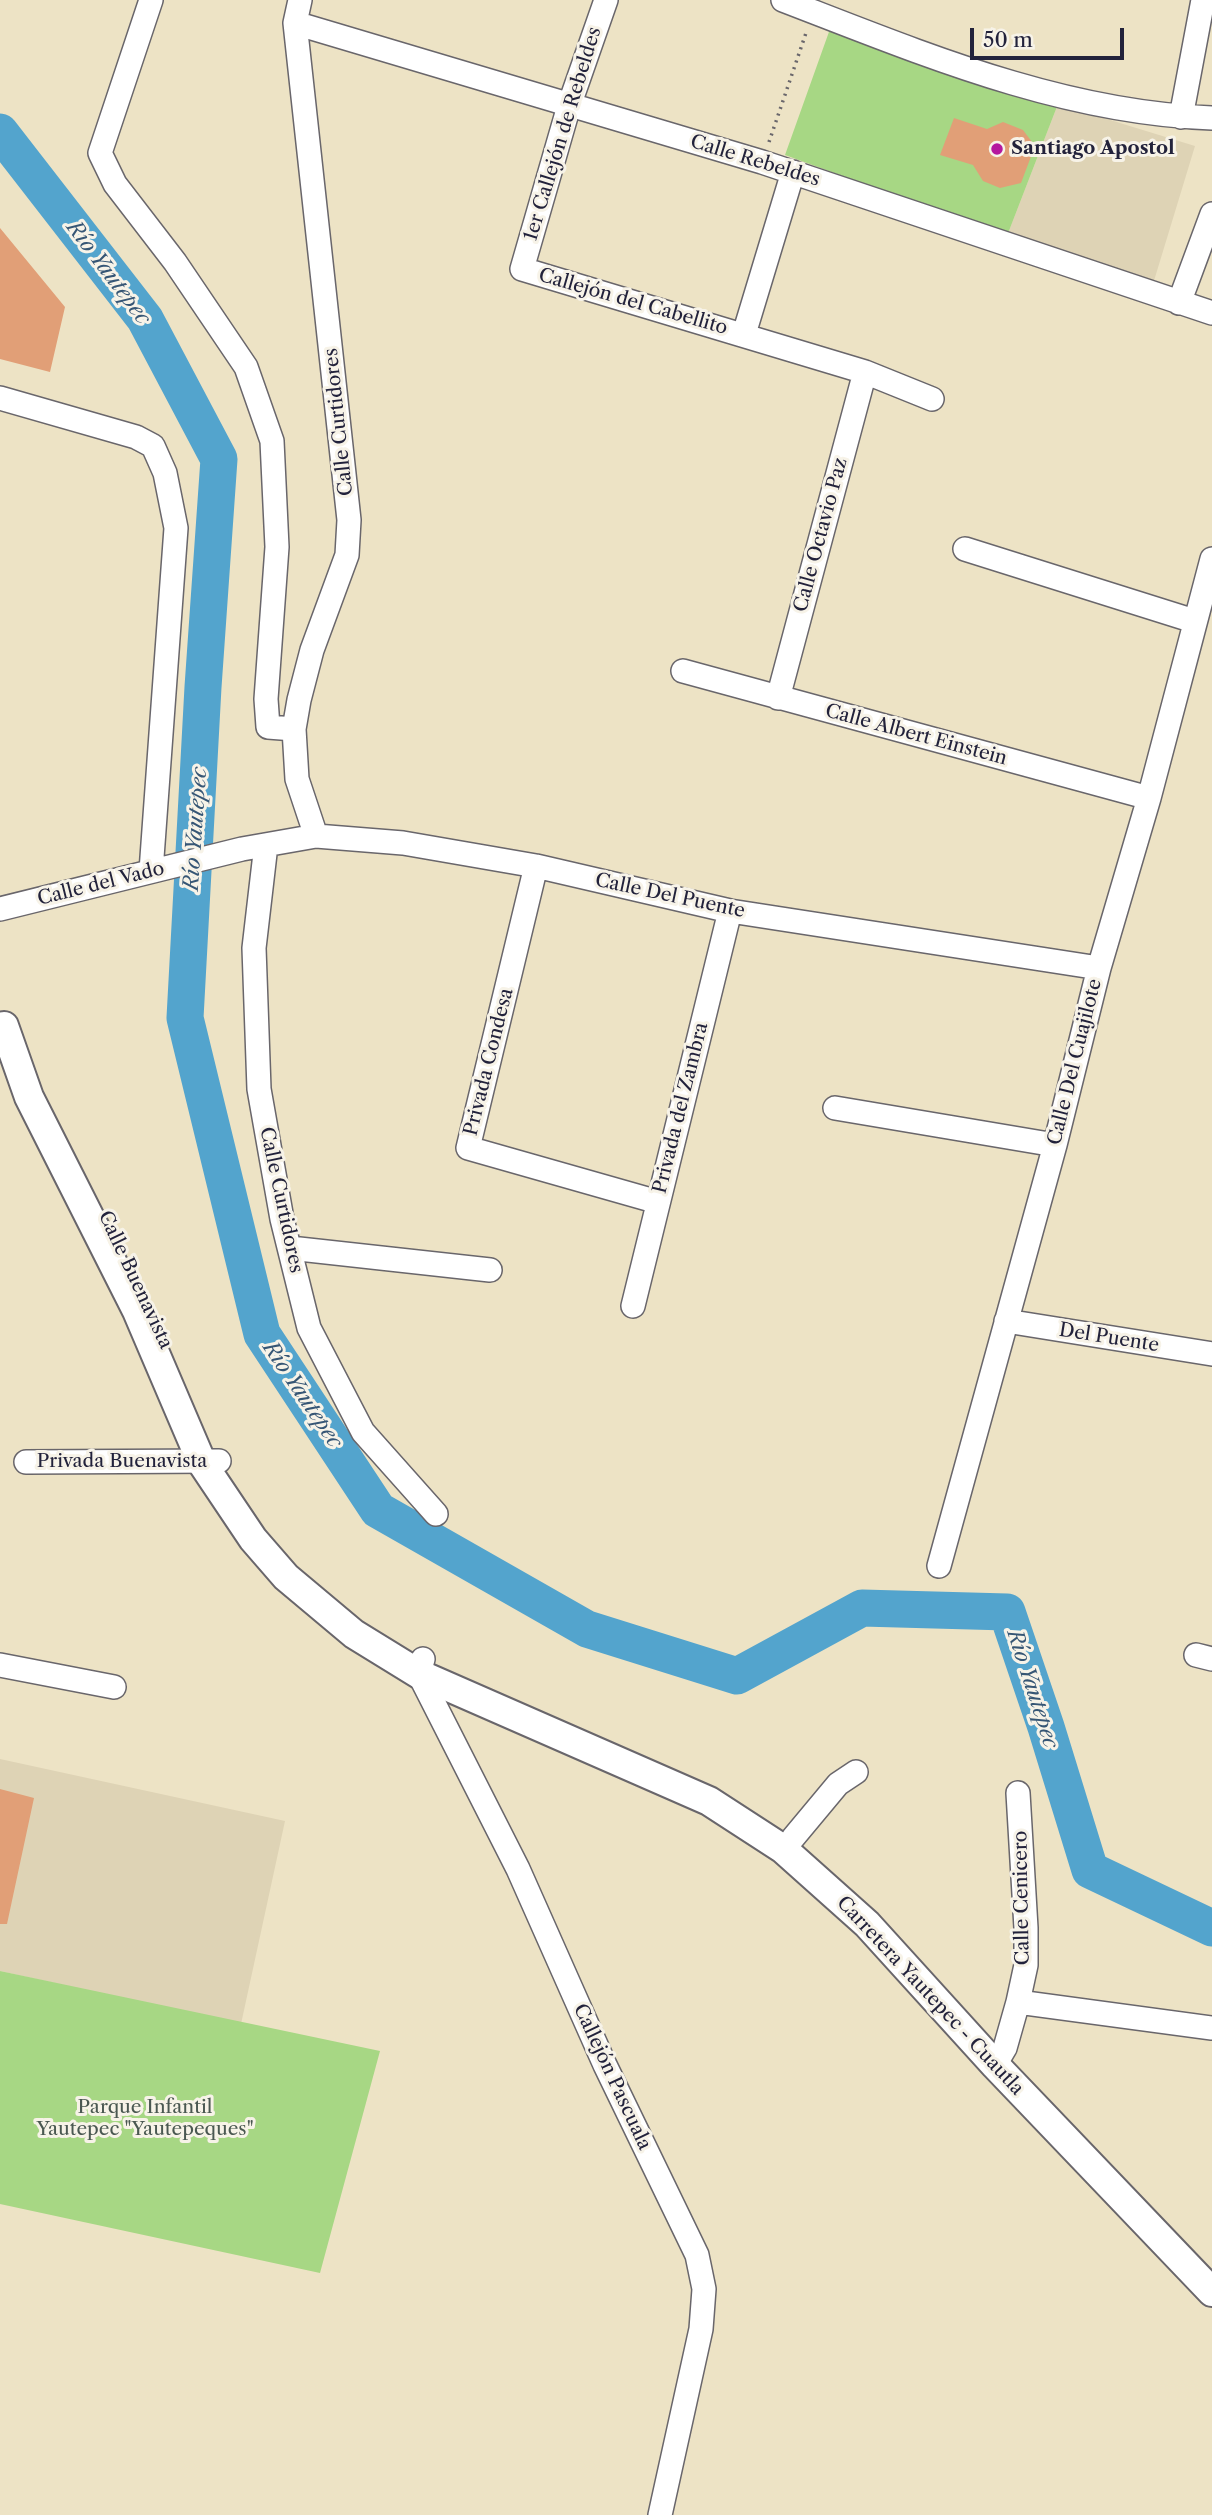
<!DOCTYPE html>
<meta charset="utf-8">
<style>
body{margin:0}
#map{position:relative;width:1212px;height:2515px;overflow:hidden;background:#ede3c5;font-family:"Libre Caslon Text",serif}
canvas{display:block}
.scale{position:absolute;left:970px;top:28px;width:154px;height:32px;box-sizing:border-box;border:4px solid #22223b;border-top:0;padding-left:9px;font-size:21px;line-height:24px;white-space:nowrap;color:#22223b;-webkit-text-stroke:5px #f7f3e8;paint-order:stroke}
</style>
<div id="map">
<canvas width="1212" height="2515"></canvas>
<div class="scale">50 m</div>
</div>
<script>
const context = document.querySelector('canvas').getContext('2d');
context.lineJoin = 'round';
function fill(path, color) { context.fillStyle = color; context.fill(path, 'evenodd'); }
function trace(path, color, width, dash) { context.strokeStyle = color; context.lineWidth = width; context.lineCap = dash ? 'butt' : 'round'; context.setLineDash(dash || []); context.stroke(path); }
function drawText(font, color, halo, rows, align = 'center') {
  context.font = font + ' "Libre Caslon Text",serif'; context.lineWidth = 6; context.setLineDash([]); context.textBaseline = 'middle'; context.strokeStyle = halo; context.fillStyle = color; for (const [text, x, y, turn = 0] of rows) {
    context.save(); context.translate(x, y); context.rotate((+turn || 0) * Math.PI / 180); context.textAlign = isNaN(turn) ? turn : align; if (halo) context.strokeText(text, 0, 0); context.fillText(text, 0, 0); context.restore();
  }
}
fill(new Path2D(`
 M1058,104L1195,146L1153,284L1007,236Z
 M0,1759L285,1821L241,2024L0,1971Z`), '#ded3b5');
fill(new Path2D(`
 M830,29L1058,104L1007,236L785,155Z
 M0,1971L380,2051L320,2273L0,2204Z`), '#a7d784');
trace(new Path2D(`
 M0,132L145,319L219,459L203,687L185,1018L262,1334L378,1510L587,1629L737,1676L862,1608L1007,1612L1046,1727L1090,1870L1212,1928`), '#53a4cd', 37);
fill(new Path2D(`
 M954,118L987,129L1003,122L1023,130L1035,146L1021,183L1000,188L983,181L973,165L940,155Z
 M0,228L65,307L50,372L0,359Z
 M0,1789L34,1798L7,1924H0Z`), '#e19f77');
const minor = new Path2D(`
 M151,0L100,153L115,184L175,262L246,367L272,441L277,547L266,699L268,727L294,729
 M300,0L295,23L349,520L347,555L312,650L299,700L294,729L297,779L316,836
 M606,0L569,106L522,269L865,372L932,399
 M783,0C921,53 1062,113 1212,118
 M295,23L762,162L1212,313
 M1181,117L1203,0
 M1179,303L1212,214
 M744,334L793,172
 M0,398L136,437L153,446L165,473L176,528L151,871
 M965,549L1194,621
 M683,671L1149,798
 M778,698L865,372
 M266,845L254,948L259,1089L282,1219L309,1328L363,1432L436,1514
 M536,866L468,1148L658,1202
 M0,909L242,849L316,836L403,843L536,866L730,911L1099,968
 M835,1108L1055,1145
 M290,1248L490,1270
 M633,1306L730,911
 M1006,1321L1212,1354
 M26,1462L219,1461
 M939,1566L1055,1145L1099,968L1149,798L1212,559
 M1196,1655L1212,1659
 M423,1659L419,1674L518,1869L605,2065L697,2255L704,2289L701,2329L660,2515
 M0,1665L114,1687
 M793,1838L838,1784L856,1772
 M1018,2002L1026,1965V1928L1018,1793
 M995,2065L1005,2048L1018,2002L1212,2028`);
const major = new Path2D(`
 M4,1026L29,1097L137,1311L202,1463L253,1539L286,1577L354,1634L419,1674L709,1801L783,1849L867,1924L995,2065L1212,2292`);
trace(minor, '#69666b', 26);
trace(major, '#69666b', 32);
trace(new Path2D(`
 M769,142L807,30`), '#69666b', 3.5, [2, 5]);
trace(minor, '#fff', 23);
trace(major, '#fff', 28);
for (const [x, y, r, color] of [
 [997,149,7,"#b5179e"]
]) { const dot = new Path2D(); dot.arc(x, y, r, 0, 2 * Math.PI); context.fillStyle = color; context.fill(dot); trace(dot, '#f7f3e8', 2.5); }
drawText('19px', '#22223b', '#f7f3e8', [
 ["1er Callejón de Rebeldes",563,134,-73],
 ["Calle Rebeldes",755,161,17],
 ["Callejón del Cabellito",633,302,16],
 ["Calle Curtidores",339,422,-96],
 ["Calle Octavio Paz",821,535,-75],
 ["Calle Albert Einstein",916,735,15],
 ["Calle del Vado",101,884,-14],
 ["Calle Del Puente",670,896,12],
 ["Privada Condesa",489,1062,-76],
 ["Calle Del Cuajilote",1075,1062,-76],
 ["Privada del Zambra",681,1108,-76],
 ["Calle Curtidores",281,1200,78],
 ["Calle Buenavista",135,1280,65],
 ["Del Puente",1109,1338,9],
 ["Privada Buenavista",122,1462],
 ["Calle Cenicero",1022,1898,-91],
 ["Carretera Yautepec - Cuautla",930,1996,47],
 ["Callejón Pascuala",612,2077,65]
]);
drawText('bold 19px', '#22223b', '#f7f3e8', [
 ["Santiago Apostol",1011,149]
], 'left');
drawText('19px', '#4a5851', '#f7f3e8', [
 ["Parque Infantil",145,2108],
 ["Yautepec \"Yautepeques\"",145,2130]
]);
drawText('italic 21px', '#365675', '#f7f3e8', [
 ["Río Yautepec",108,273,53],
 ["Río Yautepec",196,829,-86],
 ["Río Yautepec",302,1395,56],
 ["Río Yautepec",1032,1689,72]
]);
</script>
